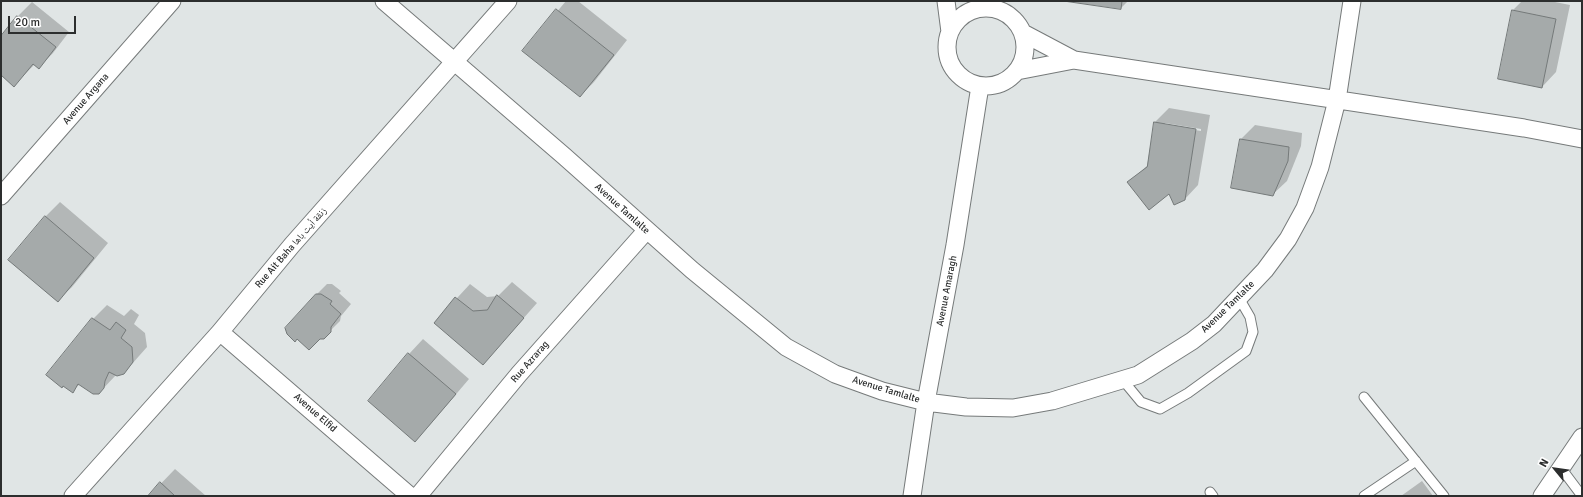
<!DOCTYPE html>
<meta charset="utf-8">
<style>
body{margin:0}
#map{position:relative;width:1583px;height:497px;overflow:hidden;background:#e0e5e5;font-family:Signika,sans-serif}
canvas{display:block}
.frame{position:absolute;inset:0;border:2px solid #2c2e2e;pointer-events:none}
.north{position:absolute;left:1535px;top:449px;width:40px;height:40px;-webkit-text-stroke:3px #fff;paint-order:stroke;rotate:299deg;font-size:11px;font-weight:700;line-height:16px;text-align:center;color:#2c2e2e}
.north::after{content:'';display:block;margin:auto;width:14px;height:18px;background:#2c2e2e;clip-path:polygon(50% 0,100% 100%,50% 72%,0 100%)}
.scale{position:absolute;left:8px;top:16px;width:68px;height:18px;box-sizing:border-box;border:2px solid #2c2e2e;border-top:0;padding-left:5px;font-size:12px;line-height:14px;white-space:nowrap;color:#2c2e2e;-webkit-text-stroke:3px #fff;paint-order:stroke}
</style>
<div id="map">
<canvas width="1583" height="497"></canvas>
<div class="frame"></div>
<div class="north">N</div>
<div class="scale">20 m</div>
</div>
<script>
const context = document.querySelector('canvas').getContext('2d');
context.lineJoin = 'round';
function fill(path, color) { context.fillStyle = color; context.fill(path, 'evenodd'); }
function trace(path, color, width, dash) { context.strokeStyle = color; context.lineWidth = width; context.lineCap = dash ? 'butt' : 'round'; context.setLineDash(dash || []); context.stroke(path); }
function drawText(font, color, halo, rows, align = 'center') {
  context.font = font + ' Signika,"Noto Naskh Arabic",sans-serif'; context.lineWidth = 3; context.setLineDash([]); context.textBaseline = 'middle'; context.strokeStyle = halo; context.fillStyle = color; for (const [text, x, y, turn = 0] of rows) {
    context.save(); context.translate(x, y); context.rotate((+turn || 0) * Math.PI / 180); context.textAlign = isNaN(turn) ? turn : align; if (halo) context.strokeText(text, 0, 0); context.fillText(text, 0, 0); context.restore();
  }
}
fill(new Path2D(`
 M566,1H578L627,40L594,82L580,96L524,51Z
 M1065,1H1128L1121,8Z
 M1522,1H1550L1570,5L1556,72L1542,87L1513,10Z
 M32,2L69,32L53,53L39,67L35,64L14,85L1,74V37L18,16Z
 M1169,108L1210,115L1198,185L1184,200L1169,193L1129,182L1149,164L1155,122ZM1165,123L1201,129V131L1165,125Z
 M1255,125L1302,133L1301,146L1287,181L1272,195L1232,188L1241,139Z
 M60,202L108,243L72,287L57,301L9,260L46,216Z
 M512,282L537,303L483,364L435,322L470,284L487,297L498,296Z
 M327,284H332L341,291L339,293L351,304L341,316L340,321L323,338L316,295Z
 M107,305L124,316L131,309L139,315L134,324L145,333L147,347L124,373L116,375L99,393L80,384L72,391L47,375L93,319Z
 M423,339L469,379L429,426L415,440L369,401L409,354Z
 M175,469L206,496H149Z
 M1422,481L1433,496H1401Z`), '#0003');
const building = new Path2D(`
 M1064,1H1122L1121,9Z
 M556,9L614,55L580,97L522,51Z
 M1512,10L1556,19L1542,88L1498,79Z
 M17,16L56,47L39,69L33,64L14,87L1,75V36Z
 M1154,122L1196,129L1185,200L1174,205L1169,194L1149,210L1127,182L1147,167Z
 M1240,139L1289,147L1288,161L1273,196L1231,188Z
 M45,216L94,258L58,302L8,260Z
 M316,294H321L332,301L330,304L341,314L331,327V332L324,339H320L309,350L297,339L295,342L287,334L285,328Z
 M497,295L524,318L483,365L434,323L455,297L473,311L487,310Z
 M92,318L110,330L116,322L126,330L121,338L132,347L133,362L124,374L117,376L109,372L105,381L104,388L99,394H93L78,384L73,393L63,386L62,388L46,375Z
 M408,353L456,394L415,442L368,401Z
 M160,482L175,496H148Z`);
fill(building, '#a5aaaa');
trace(building, '#747979', 1);
const lane = new Path2D(`
 M1122,379L1141,402L1160,409L1188,393L1246,351L1253,332L1250,317L1239,298
 M1364,397L1444,496
 M1561,468L1582,496
 M1210,492L1213,496
 M1364,496L1416,461`);
const street = new Path2D(`
 M384,1L564,156L692,270L786,347L835,374L882,391L926,402L966,407L1013,408L1052,401L1138,375L1192,341L1214,324L1265,270L1288,239L1305,208L1320,167L1337,100L1352,1
 M946,1L950,32
 M947 47a39 39 0 1 1 78 0a39 39 0 1 1-78 0Z
 M1023,33L1074,60
 M1017,71L1074,60L1524,128L1582,139
 M1,196L172,1
 M220,332L410,496
 M73,496L220,332L292,245L508,1
 M418,496L519,374L646,231
 M912,496L926,402L955,245L980,86
 M1542,496L1582,437`);
trace(lane, '#767a7a', 11);
trace(street, '#767a7a', 19);
trace(lane, '#fff', 9);
trace(street, '#fff', 17);
drawText('10px', '#2c2e2e', '#fff', [
 ["Avenue Argana",86,99,-49],
 ["Avenue Tamlalte",622,209,42],
 ["Rue Ait Baha زنقة أيت باها",291,248,-49],
 ["Avenue Amaragh",947,291,-79],
 ["Avenue Tamlalte",1228,307,-44],
 ["Rue Azrarag",530,362,-49],
 ["Avenue Tamlalte",886,390,17],
 ["Avenue Elfid",315,413,41]
]);
</script>
